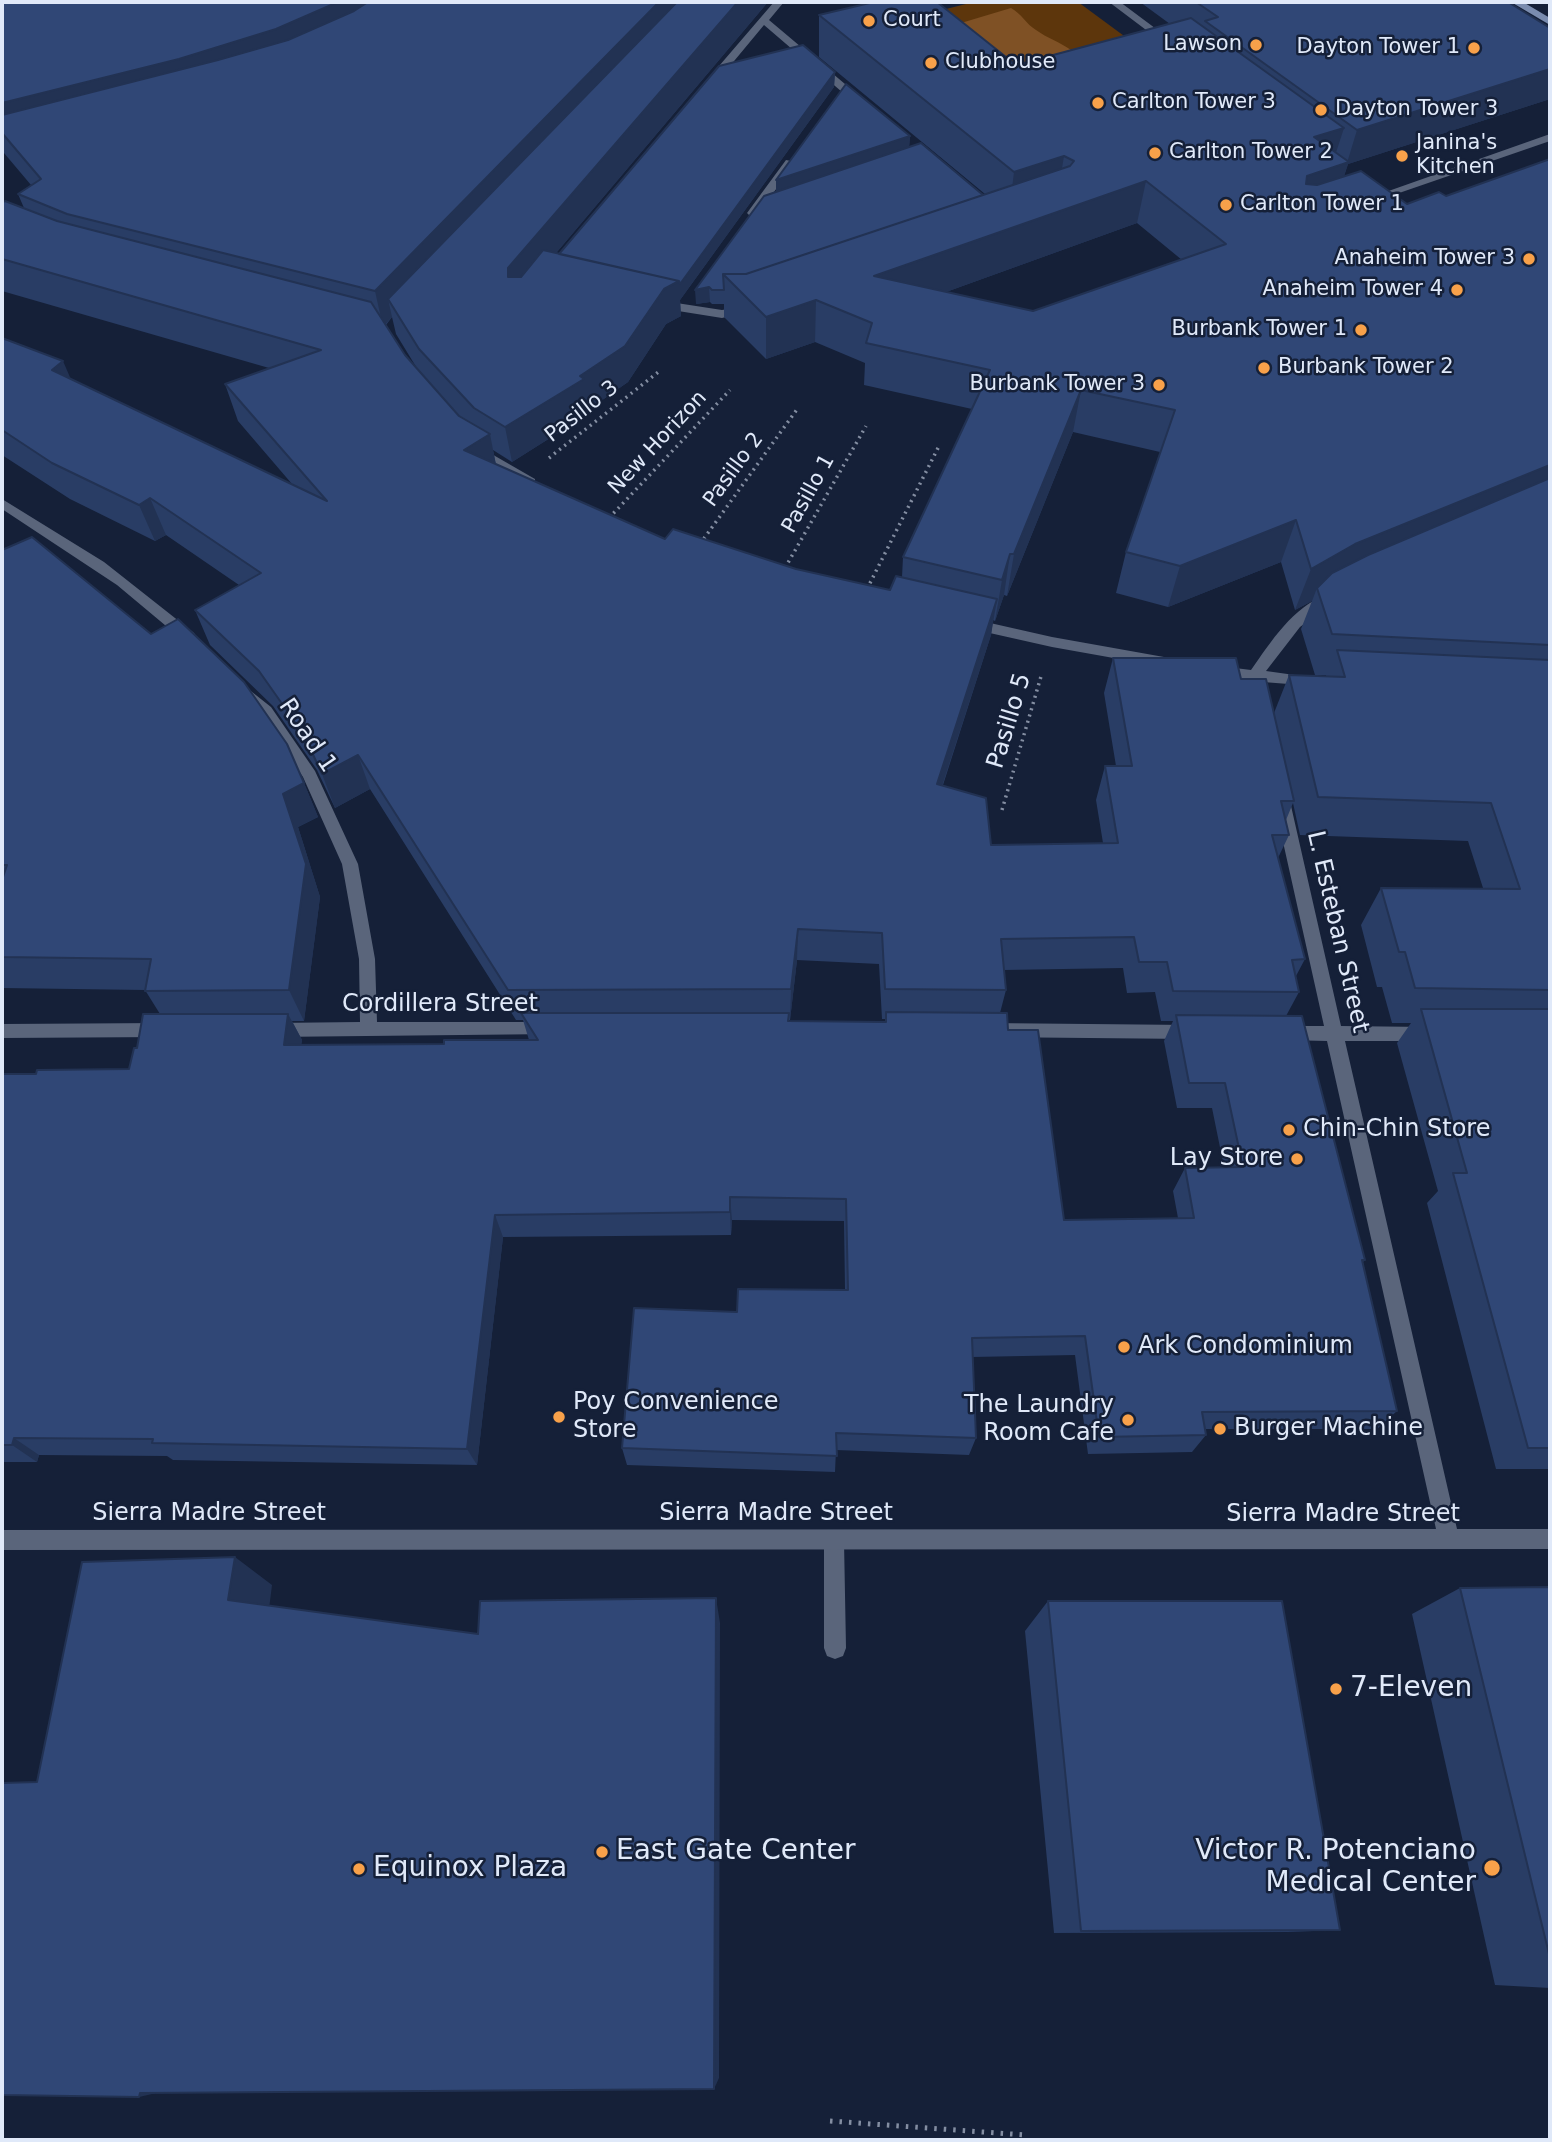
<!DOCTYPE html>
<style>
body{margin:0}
#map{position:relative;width:1552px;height:2142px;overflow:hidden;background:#152038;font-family:"DejaVu Sans",sans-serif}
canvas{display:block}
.frame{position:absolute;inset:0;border:4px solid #e0e9f9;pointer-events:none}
</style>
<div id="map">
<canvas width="1552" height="2142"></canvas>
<div class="frame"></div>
</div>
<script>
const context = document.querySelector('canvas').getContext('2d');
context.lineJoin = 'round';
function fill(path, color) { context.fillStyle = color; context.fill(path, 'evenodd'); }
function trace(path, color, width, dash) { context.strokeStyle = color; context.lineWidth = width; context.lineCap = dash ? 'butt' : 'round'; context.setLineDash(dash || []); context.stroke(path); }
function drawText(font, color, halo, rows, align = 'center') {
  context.font = font + ' "DejaVu Sans",sans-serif'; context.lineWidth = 5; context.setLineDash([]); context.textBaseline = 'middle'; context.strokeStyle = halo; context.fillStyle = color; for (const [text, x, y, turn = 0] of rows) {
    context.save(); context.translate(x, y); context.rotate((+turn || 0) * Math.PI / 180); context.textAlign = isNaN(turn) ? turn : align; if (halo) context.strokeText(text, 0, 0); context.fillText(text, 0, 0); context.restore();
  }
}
fill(new Path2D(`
 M974,2H1078L1154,58L1007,101L906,19Z`), '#5d360c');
fill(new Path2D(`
 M1011,8C1022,14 1026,24 1036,30C1047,38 1060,42 1071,50L1067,62L1013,77L951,26Z`), '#7f5125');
trace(new Path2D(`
 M549,458L661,370
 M609,518L730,390
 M700,544L798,408
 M785,568L866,426
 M867,589L939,446
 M1002,810L1042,673`), '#848ea2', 3.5, [2, 4.5]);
trace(new Path2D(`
 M830,2121L1025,2135`), '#848ea2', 5, [2.5, 7]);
fill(new Path2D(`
 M1109,2H1120L1175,43L1166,45Z
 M1550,134V141L1373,202L1363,200Z
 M834,1531L841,1534L844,1541L846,1648L843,1656L835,1659L827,1656L824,1648V1541L827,1534Z`), '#5a657b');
fill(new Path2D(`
 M774,2H784L769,20L864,100V104H856L764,25L715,84H707V80Z
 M786,160L796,162L757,215H749L747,213Z
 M657,300L722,310L747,306L753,310L722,318L653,307V301Z
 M476,445L535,479V485H525L471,452L469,449Z
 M2,499L104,562L194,633L196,637L194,641H184L117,585L2,509Z
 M1327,595L1334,600L1332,603L1300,627L1266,671L1309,677L1316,682L1314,686L1263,682L1261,688H1251L1247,680L1214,675L1212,671L1214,667L1219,666L1251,670C1271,642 1293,606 1327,595Z
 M968,618L1052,637L1164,657L1171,662L1164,667L1052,647L963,627V619Z
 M247,688L271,707L315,771L358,864L375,959L377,1022H549L555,1024L558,1029L555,1034L273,1037L267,1035L264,1030L267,1025L273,1023L360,1022L359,959L342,864L303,777L261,715L240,693Z
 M1281,791L1289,797L1341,1026L1428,1027L1434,1029L1437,1034L1434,1039L1428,1041H1345L1457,1529H1550V1549L2,1550V1530L1436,1529L1327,1041L1284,1040L1278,1038L1275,1033L1278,1028L1284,1026H1324L1273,797Z
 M164,1023L170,1025L173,1030L170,1035L164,1037L2,1038V1024Z
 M987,1023L1190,1025L1196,1027L1199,1032L1196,1037L1190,1039L987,1037L981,1035L978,1030L981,1025Z`), '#5a657b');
fill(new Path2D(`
 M1511,2H1523L1550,18V25Z`), '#7a8caf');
fill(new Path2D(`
 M2,2H768L556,253L559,254L835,72L834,87L680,300L681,316L666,324L628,382L588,410V414L512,462L493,450L496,464L665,539L890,590L902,577L903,557L972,409L864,385L865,363L815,342L766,359L724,317V304H712L710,302L696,304L776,192L910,136L909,147L983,195L985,194L819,57V15L1016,65L1170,24L1140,2H1508L1550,28V99L1348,164L1344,176L1407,204L1446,196L1550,159V1469H1496L1427,1203L1438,1191L1397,1043L1411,1023H1392L1382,987H1377L1361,925L1381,888H1483L1468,841L1300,835L1293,803L1286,820L1289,835L1278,858L1305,959L1296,976L1299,992L1286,1016L1365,1260L1363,1262L1397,1411L1377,1429H1205L1206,1435L1192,1452L1088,1454L1075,1355L972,1357L976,1438L969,1455L836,1450L835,1472L627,1465L622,1448L737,1312L845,1290L844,1221L732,1220L731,1235L503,1237L477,1465L173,1460L167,1456L39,1455L37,1462H2V1074H36L129,1069L137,1048L160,1014L145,990L2,988V550L304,783L318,817L298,827L320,897L304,1021H292L302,1040L301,1045L444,1044L529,1040L523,1020H516L370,789L335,808L317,770L273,706L210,645L195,610L239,585L166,535L155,541L70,499L2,455V338L71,379L292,484L238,421L225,384L269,368L2,291V203L24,208L18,194L31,185L4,153L2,148ZM1137,223L1182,260L1033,311L946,292ZM392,317L396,334L418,370L405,355L386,325ZM1073,432L1160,452L1126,552L1116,593L1168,607L1281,562L1295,610L1312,601L1301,629L1315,675H1326V676L1289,675L1274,713L1241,679L1113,658L1104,693L1116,766H1105L1096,800L1103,843L991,845L943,785L991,635L993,620L995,621L1004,595L1007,596ZM797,960L879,964L882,1019H885V1022L788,1021L789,1020H790ZM1123,968L1127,993L1155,992L1161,1021H1173L1164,1041L1177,1108H1212L1224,1167L1185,1168L1173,1191L1178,1218L1064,1220L1008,1030L1000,1013L1006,990L1004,970Z
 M1550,1587V1988L1495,1985L1412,1614L1460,1588Z
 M1048,1601L1340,1930L1288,1932L1054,1933L1025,1631Z`), '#293d65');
fill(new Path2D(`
 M338,2H399L285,64L2,133V103Z
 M659,2H695L388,299L392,317L383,327L375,291Z
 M738,2H768L514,303L508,277V268Z
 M1550,69V99L1348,164L1335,204L1294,219L1314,137L1344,128L1331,168L1347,163L1357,130Z
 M835,72L834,87L680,300L681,316L666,324L628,382L588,410V414L512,462L505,427L580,376L664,289Z
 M910,136L909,149L776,193V180Z
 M1064,156L1057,199L1009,214L1014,172Z
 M1146,181L1137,223L871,319L874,276Z
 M709,287L710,302L696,304L695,290Z
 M816,300L815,342L766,359V317Z
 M63,361L79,398L52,370Z
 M1081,390L1073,432L1007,596L1014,554Z
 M490,434L497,471L464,450Z
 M1550,465V498L1317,588L1312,601L1295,610L1311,569L1355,544Z
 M150,498L166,535L155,541L139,505Z
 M1296,520L1281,562L1168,607L1180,566Z
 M1010,554L1004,595L995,621L1002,580Z
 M997,599L991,635L932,817L937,784Z
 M358,755L370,789L335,808L322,774Z
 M304,783L318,817L298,827L320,897L304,1021L289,990L283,794Z
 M798,929L797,960L790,1020L791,989Z
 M288,1014L302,1040L298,1070L284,1045Z
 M730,1197L732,1220L731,1235L730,1212Z
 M495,1215L503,1237L477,1465L467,1449Z
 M14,1438L39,1455L37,1462L12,1445Z
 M235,1557L272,1585L267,1625L228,1600Z
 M716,1598L720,1623L719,2078L714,2089Z
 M191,2085L139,2097L140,2093Z`), '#223253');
const building = new Path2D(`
 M2,2H338L276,29L179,59L2,103Z
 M368,2H659L375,291L67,214L18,194L41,179L2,133V115L218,60L288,40L354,11Z
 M677,2H738L508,268V277H521L543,250L679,281L664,289L625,346L580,376L584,379L505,427L474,408L419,349L388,299Z
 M874,2H937L1016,65L1191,18L1344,128L1314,137L1349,162L1307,176L1306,184L1317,185L1361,171L1407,204L1439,192L1446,196L1550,159V465L1355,544L1311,569L1296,520L1180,566L1126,552L1175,410L1081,390L1014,554H1010L1002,580L903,557L990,370L866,343L872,323L816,300L766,317L723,274H746L1070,166L1074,161L1064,156L1014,172L819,15ZM1146,181L1226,244L1033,311L874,276Z
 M1196,2H1508L1550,28V69L1357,130L1205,21L1218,17Z
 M803,45L835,72L680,284L679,281L559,254L719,66Z
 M846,84L910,136L776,180Z
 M921,143L983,195L746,274H723L724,290H712L709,287L695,290L764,196Z
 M5,201L57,221L371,302L405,355L459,416L490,434L464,450L665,539L673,529L796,569L890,590L896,576L997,599L937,784L986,798L991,845L1118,843L1105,766H1132L1113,658H1236L1241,679H1266L1294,801H1281L1289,835H1272L1305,959L1292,960L1299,992L1173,991L1167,962H1139L1134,937L1001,939L1006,990L885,989L882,933L798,929L791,989L508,990L358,755L322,774L304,735L259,671L195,610L261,573L150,498L139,505L52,463L2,430V338L63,361L52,370L327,501L225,384L321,350L2,259V203Z
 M1550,478V645L1332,634L1317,588L1332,573L1368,555Z
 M32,537L151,634L178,619L244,682L287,744L304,783L283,794L306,864L289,990L145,991L151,959L2,957V880L7,865H2V550Z
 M1337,650L1550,660V990L1415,988L1405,952H1399L1381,888L1520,889L1491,803L1318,797L1289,675L1345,677Z
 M1421,1009H1550V1448H1528L1453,1173H1467Z
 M886,1012L1007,1013L1008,1030H1038L1064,1220L1194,1218L1185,1168L1243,1167L1225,1083H1189L1176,1015L1302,1016L1365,1260H1362L1397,1411L1202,1412L1206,1435L1099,1437L1085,1336L972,1338L976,1438L836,1433L837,1456L622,1448L634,1308L737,1312L738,1289L848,1290L846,1199L730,1197V1212L495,1215L467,1449L152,1443L153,1439L14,1438L12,1445H2V1074H36L37,1070L129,1069L134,1048H137L143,1014H288L284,1045L444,1044V1040H538L521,1013H789L788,1021L886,1022Z
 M235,1557L228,1600L478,1634L480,1601L716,1598L714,2089L140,2093L139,2097L2,2095V1783L37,1782L82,1562Z
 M1550,1587V1958L1460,1588Z
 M1048,1601H1282L1340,1930L1081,1931Z`);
fill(building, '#304776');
trace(building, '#223253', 2);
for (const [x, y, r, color] of [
 [869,21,7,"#f8a14a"],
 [1256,45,7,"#f8a14a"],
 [1474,48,7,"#f8a14a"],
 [931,63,7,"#f8a14a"],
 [1098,103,7,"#f8a14a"],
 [1321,110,7,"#f8a14a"],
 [1155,153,7,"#f8a14a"],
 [1402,156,7,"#f8a14a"],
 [1226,205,7,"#f8a14a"],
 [1529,259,7,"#f8a14a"],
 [1457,290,7,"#f8a14a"],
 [1361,330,7,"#f8a14a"],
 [1264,368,7,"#f8a14a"],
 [1159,385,7,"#f8a14a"],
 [1289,1130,7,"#f8a14a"],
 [1297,1159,7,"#f8a14a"],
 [1124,1347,7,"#f8a14a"],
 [559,1417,7,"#f8a14a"],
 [1128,1420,7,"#f8a14a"],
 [1220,1429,7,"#f8a14a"],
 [1336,1689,7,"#f8a14a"],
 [602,1852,7,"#f8a14a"],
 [1492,1868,9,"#f8a14a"],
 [359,1869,7,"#f8a14a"]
]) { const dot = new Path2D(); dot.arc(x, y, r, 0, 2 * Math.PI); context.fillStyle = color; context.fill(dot); trace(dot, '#152038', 2.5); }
drawText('21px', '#e0e9f9', '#152038', [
 ["Court",883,21],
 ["Lawson",1242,45,"right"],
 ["Dayton Tower 1",1460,48,"right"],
 ["Clubhouse",945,63],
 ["Carlton Tower 3",1112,103],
 ["Dayton Tower 3",1335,110],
 ["Janina's",1416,144],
 ["Kitchen",1416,168],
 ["Carlton Tower 2",1169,153],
 ["Carlton Tower 1",1240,205],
 ["Anaheim Tower 3",1515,259,"right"],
 ["Anaheim Tower 4",1443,290,"right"],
 ["Burbank Tower 1",1347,330,"right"],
 ["Burbank Tower 2",1278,368],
 ["Burbank Tower 3",1145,385,"right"]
], 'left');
drawText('21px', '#e0e9f9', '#152038', [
 ["Pasillo 3",582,412,-38],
 ["New Horizon",658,443,-47],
 ["Pasillo 2",734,470,-54],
 ["Pasillo 1",809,494,-61]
]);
drawText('24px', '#e0e9f9', '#152038', [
 ["Pasillo 5",1010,721,-73],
 ["Road 1",307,736,56],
 ["L. Esteban Street",1337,932,77],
 ["Cordillera Street",440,1005],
 ["Sierra Madre Street",209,1514],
 ["Sierra Madre Street",776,1514],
 ["Sierra Madre Street",1343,1515]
]);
drawText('24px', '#e0e9f9', '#152038', [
 ["Chin-Chin Store",1303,1130],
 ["Lay Store",1283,1159,"right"],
 ["Ark Condominium",1138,1347],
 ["Poy Convenience",573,1403],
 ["Store",573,1431],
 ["The Laundry",1114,1406,"right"],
 ["Room Cafe",1114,1434,"right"],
 ["Burger Machine",1234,1429]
], 'left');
drawText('28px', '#e0e9f9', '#152038', [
 ["7-Eleven",1350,1689],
 ["East Gate Center",616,1852],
 ["Victor R. Potenciano",1476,1852,"right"],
 ["Medical Center",1476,1884,"right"],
 ["Equinox Plaza",373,1869]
], 'left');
</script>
